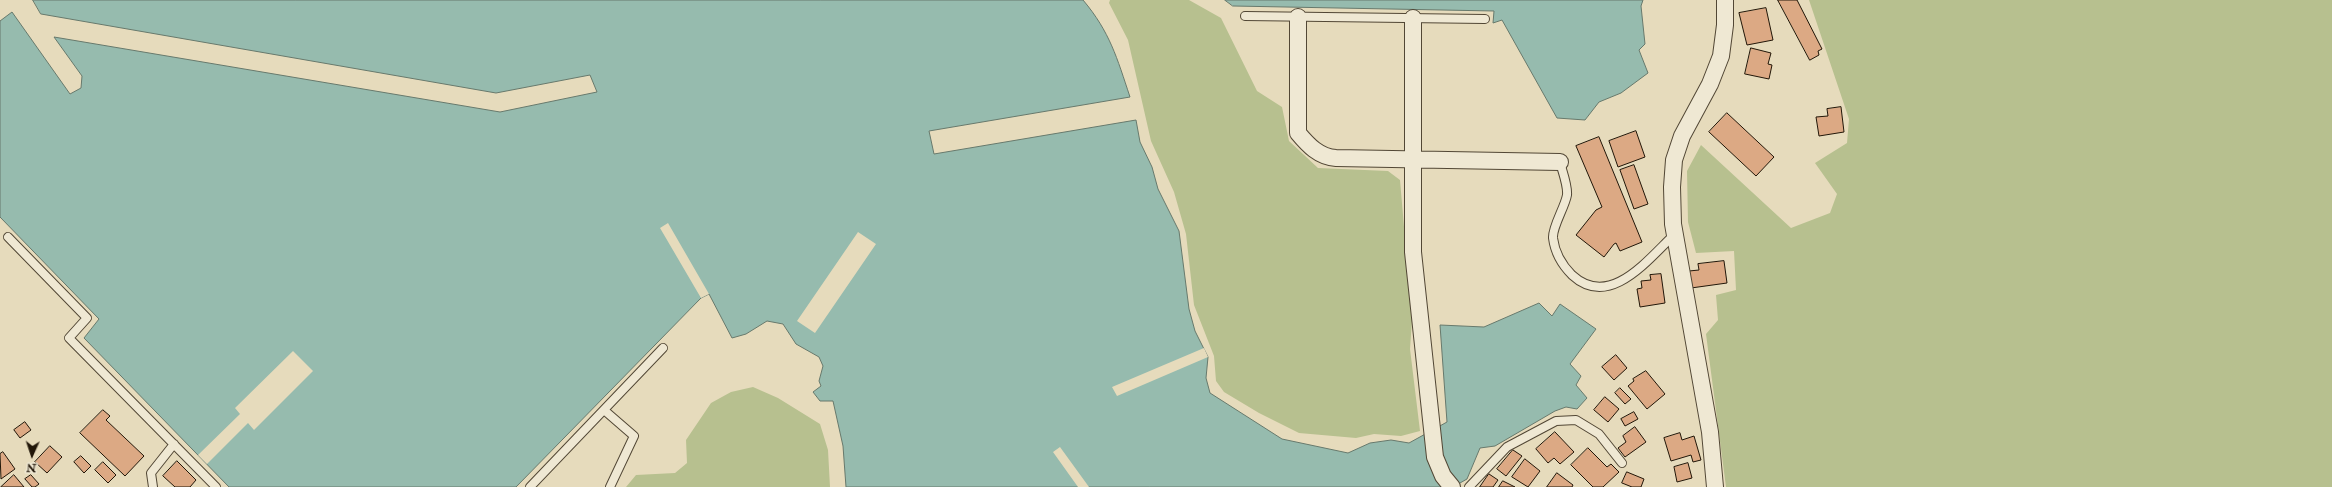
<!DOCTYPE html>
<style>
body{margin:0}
#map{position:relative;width:2332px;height:487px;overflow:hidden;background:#e6dbbc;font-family:"IM FELL Double Pica",serif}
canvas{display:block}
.north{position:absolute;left:12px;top:435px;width:40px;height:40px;-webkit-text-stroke:3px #efe8d3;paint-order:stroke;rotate:183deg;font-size:11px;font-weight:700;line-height:16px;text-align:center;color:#211608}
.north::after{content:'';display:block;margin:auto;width:14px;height:18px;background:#211608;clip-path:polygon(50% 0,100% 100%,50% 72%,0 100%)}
</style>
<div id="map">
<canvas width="2332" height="487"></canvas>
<div class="north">N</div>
</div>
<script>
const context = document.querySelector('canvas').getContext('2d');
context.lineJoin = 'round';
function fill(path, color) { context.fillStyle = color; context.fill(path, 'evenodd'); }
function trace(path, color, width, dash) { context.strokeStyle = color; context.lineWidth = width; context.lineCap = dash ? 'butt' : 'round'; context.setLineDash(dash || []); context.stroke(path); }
fill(new Path2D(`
 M1110,0H1189L1221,18L1257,91L1282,107L1289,141L1318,168L1388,171L1400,180L1412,320L1410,349L1420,431L1401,436L1374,434L1356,438L1299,433L1259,413L1224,392L1216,381L1214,356L1194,305L1186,234L1174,192L1151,141L1128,40L1109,3Z
 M1809,0H2332V487H1726L1706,334L1718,320L1716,295L1736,290L1734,251L1696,253L1688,222L1687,171L1701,145L1791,228L1830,213L1837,194L1815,163L1847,143L1849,119Z
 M753,387L778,398L820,424L828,450L830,487H626L636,475L675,473L687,463L686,440L711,403L731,392Z`), '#b7c08f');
const water = new Path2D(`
 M33,0H1083C1110,32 1117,58 1130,97L929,131L934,154L1136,120L1140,142L1152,167L1158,189L1179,231L1189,309L1195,331L1208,357L1206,378L1210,393L1282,439L1348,453L1370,443L1391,440L1409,443L1447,422L1440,325L1484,327L1539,303L1552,316L1560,304L1596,329L1570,364L1581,376L1576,385L1587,398L1577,409L1566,407L1555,411L1495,446L1480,448L1467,479L1453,487H846L843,446L833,401H820L813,392L821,386L819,381L823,366L819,357L796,344L783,324L767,321L746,334L732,338L709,294L701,298L516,487H229L84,338L99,319L0,217V21L12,12L70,94L81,88L82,76L54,37L500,112L597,92L590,75L496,93L41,14Z
 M1225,0H1643L1641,6L1645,44L1639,50L1648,73L1621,93L1599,102L1585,120L1557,118L1502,20L1493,23L1494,11L1233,6Z`);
fill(water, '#96bbae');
trace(water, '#67796c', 1);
fill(new Path2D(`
 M668,223L709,294L701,298L660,228Z
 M858,232L876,244L815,333L797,321Z
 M1204,348L1208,357L1117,396L1112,387Z
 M293,351L313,371L254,430L248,423L207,464L198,455L240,414L235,408Z
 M1060,447L1089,487H1078L1053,452Z`), '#e6dbbc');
const building = new Path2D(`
 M1778,0H1797L1822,49L1818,51L1819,55L1810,60Z
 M1766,8L1773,40L1747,45L1739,13Z
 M1751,48L1771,53L1768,64L1772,65L1769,79L1745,74Z
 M1841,107L1844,132L1819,136L1816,117L1828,116L1827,109Z
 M1727,113L1774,157L1756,176L1709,132Z
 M1636,131L1645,157L1618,167L1609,141Z
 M1599,137L1642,242L1620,251L1616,243L1614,244L1604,257L1576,235L1596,210L1602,207L1576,146Z
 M1634,165L1648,204L1634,209L1620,170Z
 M1724,261L1727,283L1691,288L1689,271L1699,270L1698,264Z
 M1661,274L1665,303L1640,307L1637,289L1642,288L1641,281L1651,280L1650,275Z
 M1616,355L1627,368L1614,380L1602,367Z
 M1646,371L1665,394L1647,409L1628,386L1634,381L1633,379Z
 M1620,388L1631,399L1625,404L1615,393Z
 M1605,397L1619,409L1608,422L1594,410Z
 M103,410L110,416L106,420L144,456L125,476L80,433Z
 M1634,412L1638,419L1625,426L1621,419Z
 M25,422L31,430L20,438L14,430Z
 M1635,427L1646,442L1625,457L1618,448L1626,442L1623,436Z
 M1555,432L1574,452L1560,464L1554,458L1548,463L1536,449Z
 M1680,433L1682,440L1694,436L1701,460L1693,462L1691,455L1671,461L1664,438Z
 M50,446L62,457L47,473L35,462Z
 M1588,448L1607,467L1611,464L1619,472L1603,487H1593L1571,465Z
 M1513,450L1522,456L1506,476L1497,469Z
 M3,452L15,469L1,479L0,454Z
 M81,456L91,466L84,473L74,462Z
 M1525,459L1540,471L1528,487L1512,477Z
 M177,461L196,480L190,487H175L163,476Z
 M103,462L116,475L108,483L95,470Z
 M1688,463L1692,478L1677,482L1674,467Z
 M1627,472L1644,479L1641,487H1632L1622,483Z
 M1557,473L1573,485L1572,487H1547Z
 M1489,474L1498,480L1493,487H1480Z
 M14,475L24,487H1Z
 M31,475L39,484L35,487H32L25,479Z
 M1503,481L1515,487H1499Z`);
fill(building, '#dca984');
trace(building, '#211608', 1);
const lane = new Path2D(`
 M1245,16L1485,19
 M1560,162C1562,171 1568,185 1567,195C1565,207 1552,227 1553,238C1555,254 1562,265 1572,275C1610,310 1648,259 1675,234
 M8,237L87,318L69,338L216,487
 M604,410L634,436L610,487
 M153,487L151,473L174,444
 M530,487L663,348
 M1469,487L1507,447L1556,421L1576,420L1599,434L1622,463`);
const street = new Path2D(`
 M1298,17V133C1308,145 1319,157 1336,158L1560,162
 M1413,18V252L1435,457L1443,476L1452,487
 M1715,487L1710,432L1673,224L1672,187L1674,160L1682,136L1710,84L1721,56L1725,25V0`);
trace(lane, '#524735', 10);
trace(street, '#524735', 18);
trace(lane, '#efe8d3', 8);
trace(street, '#efe8d3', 16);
</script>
